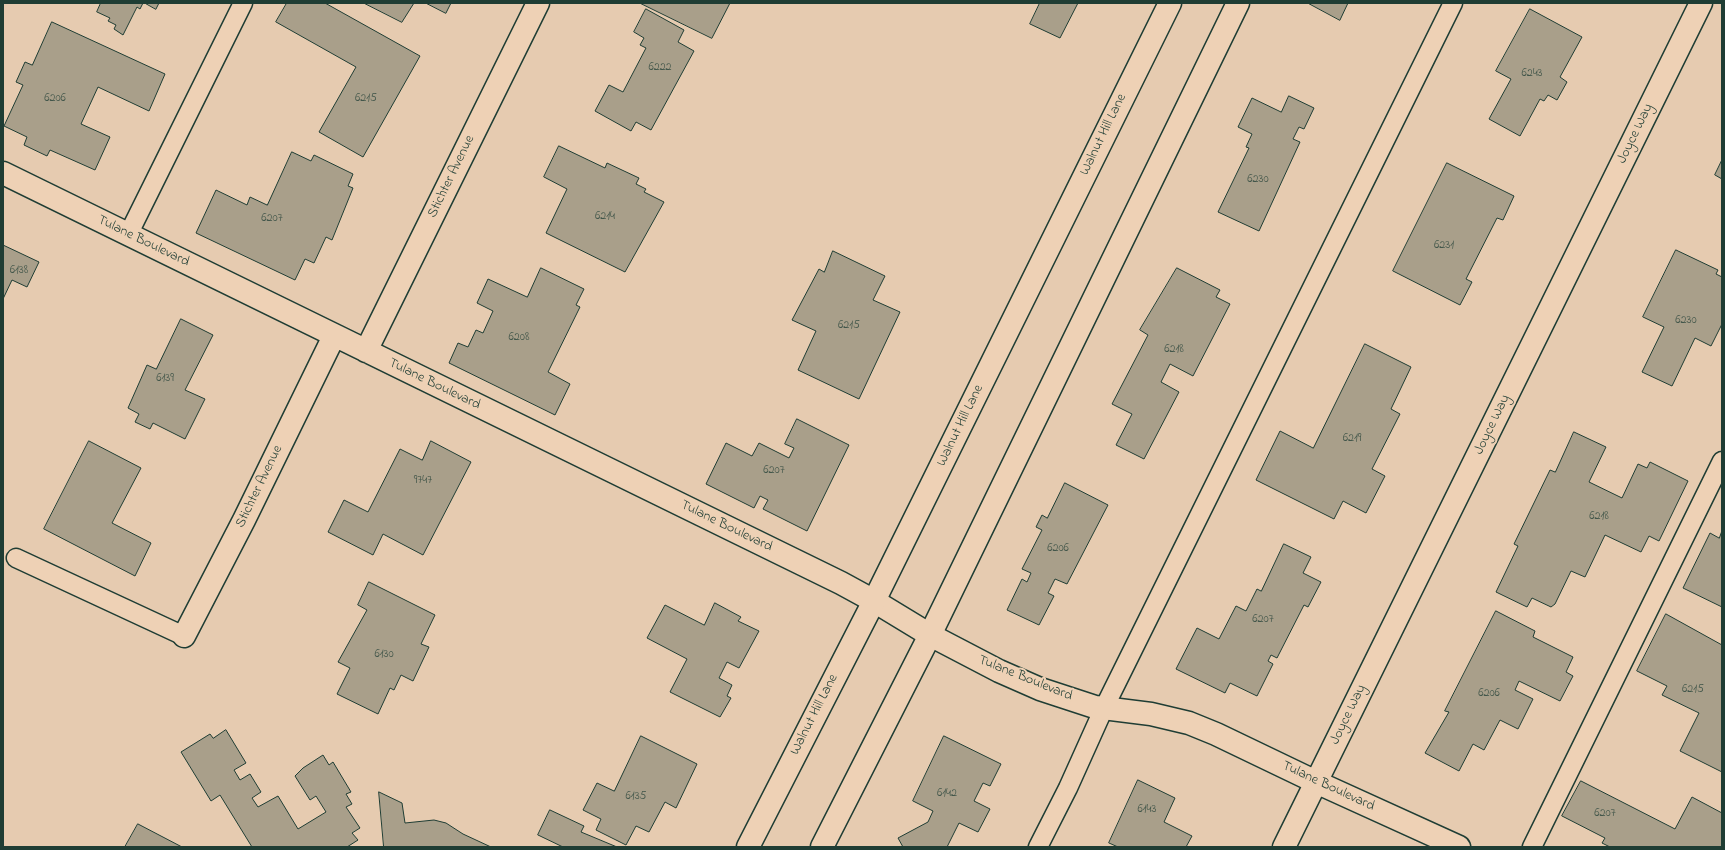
<!DOCTYPE html>
<style>
body{margin:0}
#map{position:relative;width:1725px;height:850px;overflow:hidden;background:#e6cbb0;font-family:"Indie Flower",sans-serif}
canvas{display:block}
.frame{position:absolute;inset:0;border:4px solid #1f3d34;pointer-events:none}
</style>
<div id="map">
<canvas width="1725" height="850"></canvas>
<div class="frame"></div>
</div>
<script>
const context = document.querySelector('canvas').getContext('2d');
context.lineJoin = 'round';
function fill(path, color) { context.fillStyle = color; context.fill(path, 'evenodd'); }
function trace(path, color, width, dash) { context.strokeStyle = color; context.lineWidth = width; context.lineCap = dash ? 'butt' : 'round'; context.setLineDash(dash || []); context.stroke(path); }
function drawText(font, color, halo, rows, align = 'center') {
  context.font = font + ' "Indie Flower",sans-serif'; context.lineWidth = 4; context.setLineDash([]); context.textBaseline = 'middle'; context.strokeStyle = halo; context.fillStyle = color; for (const [text, x, y, turn = 0] of rows) {
    context.save(); context.translate(x, y); context.rotate((+turn || 0) * Math.PI / 180); context.textAlign = isNaN(turn) ? turn : align; if (halo) context.strokeText(text, 0, 0); context.fillText(text, 0, 0); context.restore();
  }
}
const building = new Path2D(`
 M101,3H143L140,9L137,7L123,35L114,29L116,25L108,21L110,18L97,12Z
 M145,3H159L156,9Z
 M287,3H325L420,56L363,157L319,132L356,67L276,22Z
 M364,3H414L402,22Z
 M426,3H451L446,13Z
 M640,3H730L712,38Z
 M1040,3H1078L1060,38L1030,24Z
 M1308,3H1348L1340,20Z
 M646,9L684,30L678,42L694,51L651,130L636,122L631,131L595,111L609,85L623,92L646,48L640,45L644,38L634,32Z
 M1530,9L1582,37L1560,77L1567,82L1557,100L1548,95L1544,101L1540,99L1520,136L1489,119L1511,79L1496,71Z
 M52,22L165,74L149,111L98,87L81,124L110,137L95,170L50,150L47,156L24,145L27,137L4,126L23,85L16,82L25,62L32,65Z
 M1289,96L1314,108L1304,129L1299,127L1293,139L1300,142L1259,231L1218,212L1249,148L1246,147L1252,134L1238,127L1252,98L1281,112Z
 M559,146L605,168L607,163L639,178L636,184L646,189L644,192L664,202L625,272L546,233L567,189L544,177Z
 M292,152L311,161L314,155L353,174L348,186L353,188L332,240L326,237L314,263L305,259L295,280L196,233L216,190L247,205L250,197L267,205Z
 M1722,160V179L1715,175Z
 M1447,163L1514,196L1503,220L1497,218L1466,279L1472,282L1460,305L1393,271Z
 M3,245L39,262L27,287L12,280L3,299Z
 M1676,250L1718,270L1716,274L1722,277V324L1711,346L1695,338L1672,386L1642,372L1664,327L1643,317Z
 M833,251L885,276L873,300L900,312L859,399L798,370L816,331L792,320L819,269L824,272Z
 M541,268L584,289L576,305L580,307L548,372L570,384L555,415L449,363L458,343L468,347L476,330L483,333L493,311L477,303L488,279L527,297Z
 M1177,268L1220,290L1216,297L1230,304L1193,376L1170,364L1161,382L1179,392L1144,459L1116,445L1132,414L1112,404L1148,335L1140,330Z
 M181,319L213,335L185,390L205,399L185,439L153,423L150,429L135,422L139,414L128,408L147,365L156,369Z
 M1365,344L1411,367L1391,409L1400,414L1372,469L1385,476L1366,513L1343,501L1334,519L1256,480L1280,431L1313,448Z
 M797,419L849,445L807,531L763,509L768,500L760,496L754,508L706,484L726,443L752,456L759,443L789,458L794,448L785,444Z
 M1574,432L1606,447L1589,482L1622,498L1638,464L1647,468L1650,462L1688,481L1659,541L1649,536L1641,552L1605,535L1585,577L1571,571L1555,604L1551,607L1532,598L1527,607L1496,592L1518,546L1514,544L1550,470L1555,472Z
 M89,441L141,468L112,523L151,543L135,576L44,529Z
 M431,441L471,462L423,555L383,534L373,555L328,532L344,500L368,512L400,449L422,460Z
 M1065,483L1108,505L1067,584L1055,579L1048,593L1054,596L1039,625L1007,610L1022,579L1027,582L1031,573L1022,569L1042,530L1036,527L1042,515L1047,518Z
 M1722,531V607L1683,588L1710,533L1719,538Z
 M1284,544L1311,557L1303,573L1321,582L1308,607L1304,605L1277,658L1271,655L1268,661L1273,664L1257,696L1230,683L1225,693L1176,669L1197,628L1219,639L1236,606L1246,611L1257,589L1261,591Z
 M369,582L435,615L421,644L429,647L413,681L401,675L394,690L390,688L378,714L337,694L350,668L338,662L367,610L358,605Z
 M715,603L741,617L738,621L759,631L739,668L727,662L719,678L732,685L727,696L731,698L720,717L670,692L687,659L647,638L665,605L704,625Z
 M1496,611L1535,631L1533,637L1573,657L1566,672L1573,676L1560,701L1519,681L1515,690L1533,699L1518,729L1500,720L1484,750L1473,744L1459,771L1425,753L1449,712L1445,711Z
 M1666,614L1722,645V772L1680,751L1699,713L1662,695L1667,686L1637,671Z
 M226,730L246,763L234,770L240,780L250,774L261,792L252,798L258,807L278,796L298,829L326,812L316,796L310,800L295,776L303,768L323,755L329,765L333,762L351,792L346,794L352,804L346,807L360,828L352,833L358,840L347,847H252L220,795L211,801L181,752L210,734L213,738Z
 M641,736L697,764L676,808L665,802L649,832L636,826L626,845L596,830L601,819L583,810L597,783L614,791Z
 M944,736L1001,764L990,786L983,783L974,801L990,809L978,832L959,823L947,847H903L898,838L928,822L933,811L913,801Z
 M1138,780L1175,798L1164,822L1192,836L1186,847H1118L1109,843Z
 M1581,781L1675,829L1692,797L1722,813V847H1610L1602,843L1605,838L1562,816Z
 M379,792L402,803L405,823L434,820L446,823L463,834L491,847H384Z
 M550,810L584,826L581,832L617,847H563L538,835Z
 M138,824L182,847H125Z`);
fill(building, '#a99f8a');
trace(building, '#1f3d34', 1);
const service = new Path2D(`
 M128,235L243,3
 M16,558L184,636
 M1038,847L1068,788L1104,708L1453,3
 M1532,847L1722,461`);
const minor = new Path2D(`
 M3,173L841,583L874,601L930,635L999,671L1040,689L1095,707L1151,714L1189,723L1216,734L1316,782L1459,847
 M366,351L538,3
 M184,636L244,520L334,336
 M1284,847L1701,3`);
const secondary = new Path2D(`
 M748,847L874,601L1170,3
 M822,847L930,635L1238,3`);
trace(service, '#1f3d34', 21);
trace(minor, '#1f3d34', 25);
trace(secondary, '#1f3d34', 25);
trace(service, '#eed1b5', 18);
trace(minor, '#eed1b5', 22);
trace(secondary, '#eed1b5', 22);
drawText('12px', '#42564a', null, [
 ["6222",660,68],
 ["6243",1532,74],
 ["6206",55,99],
 ["6215",366,99],
 ["6230",1258,180],
 ["6214",605,217],
 ["6207",272,219],
 ["6231",1444,246],
 ["6138",19,271],
 ["6230",1686,321],
 ["6215",849,326],
 ["6208",519,338],
 ["6218",1174,350],
 ["6139",165,379],
 ["6219",1352,439],
 ["6207",774,471],
 ["9747",423,481],
 ["6218",1599,517],
 ["6206",1058,549],
 ["6207",1263,620],
 ["6130",384,655],
 ["6215",1693,690],
 ["6206",1489,694],
 ["6142",947,794],
 ["6135",636,797],
 ["6143",1147,810],
 ["6207",1605,814]
]);
drawText('14px', '#1f3d34', '#eed1b5', [
 ["Joyce Way",1636,134,-64],
 ["Walnut Hill Lane",1104,135,-64],
 ["Stichter Avenue",452,177,-64],
 ["Tulane Boulevard",143,242,26],
 ["Tulane Boulevard",434,385,26],
 ["Joyce Way",1493,425,-64],
 ["Walnut Hill Lane",961,426,-64],
 ["Stichter Avenue",260,487,-64],
 ["Tulane Boulevard",726,527,26],
 ["Tulane Boulevard",1025,679,22],
 ["Walnut Hill Lane",815,715,-63],
 ["Joyce Way",1349,715,-64],
 ["Tulane Boulevard",1328,787,25]
]);
</script>
